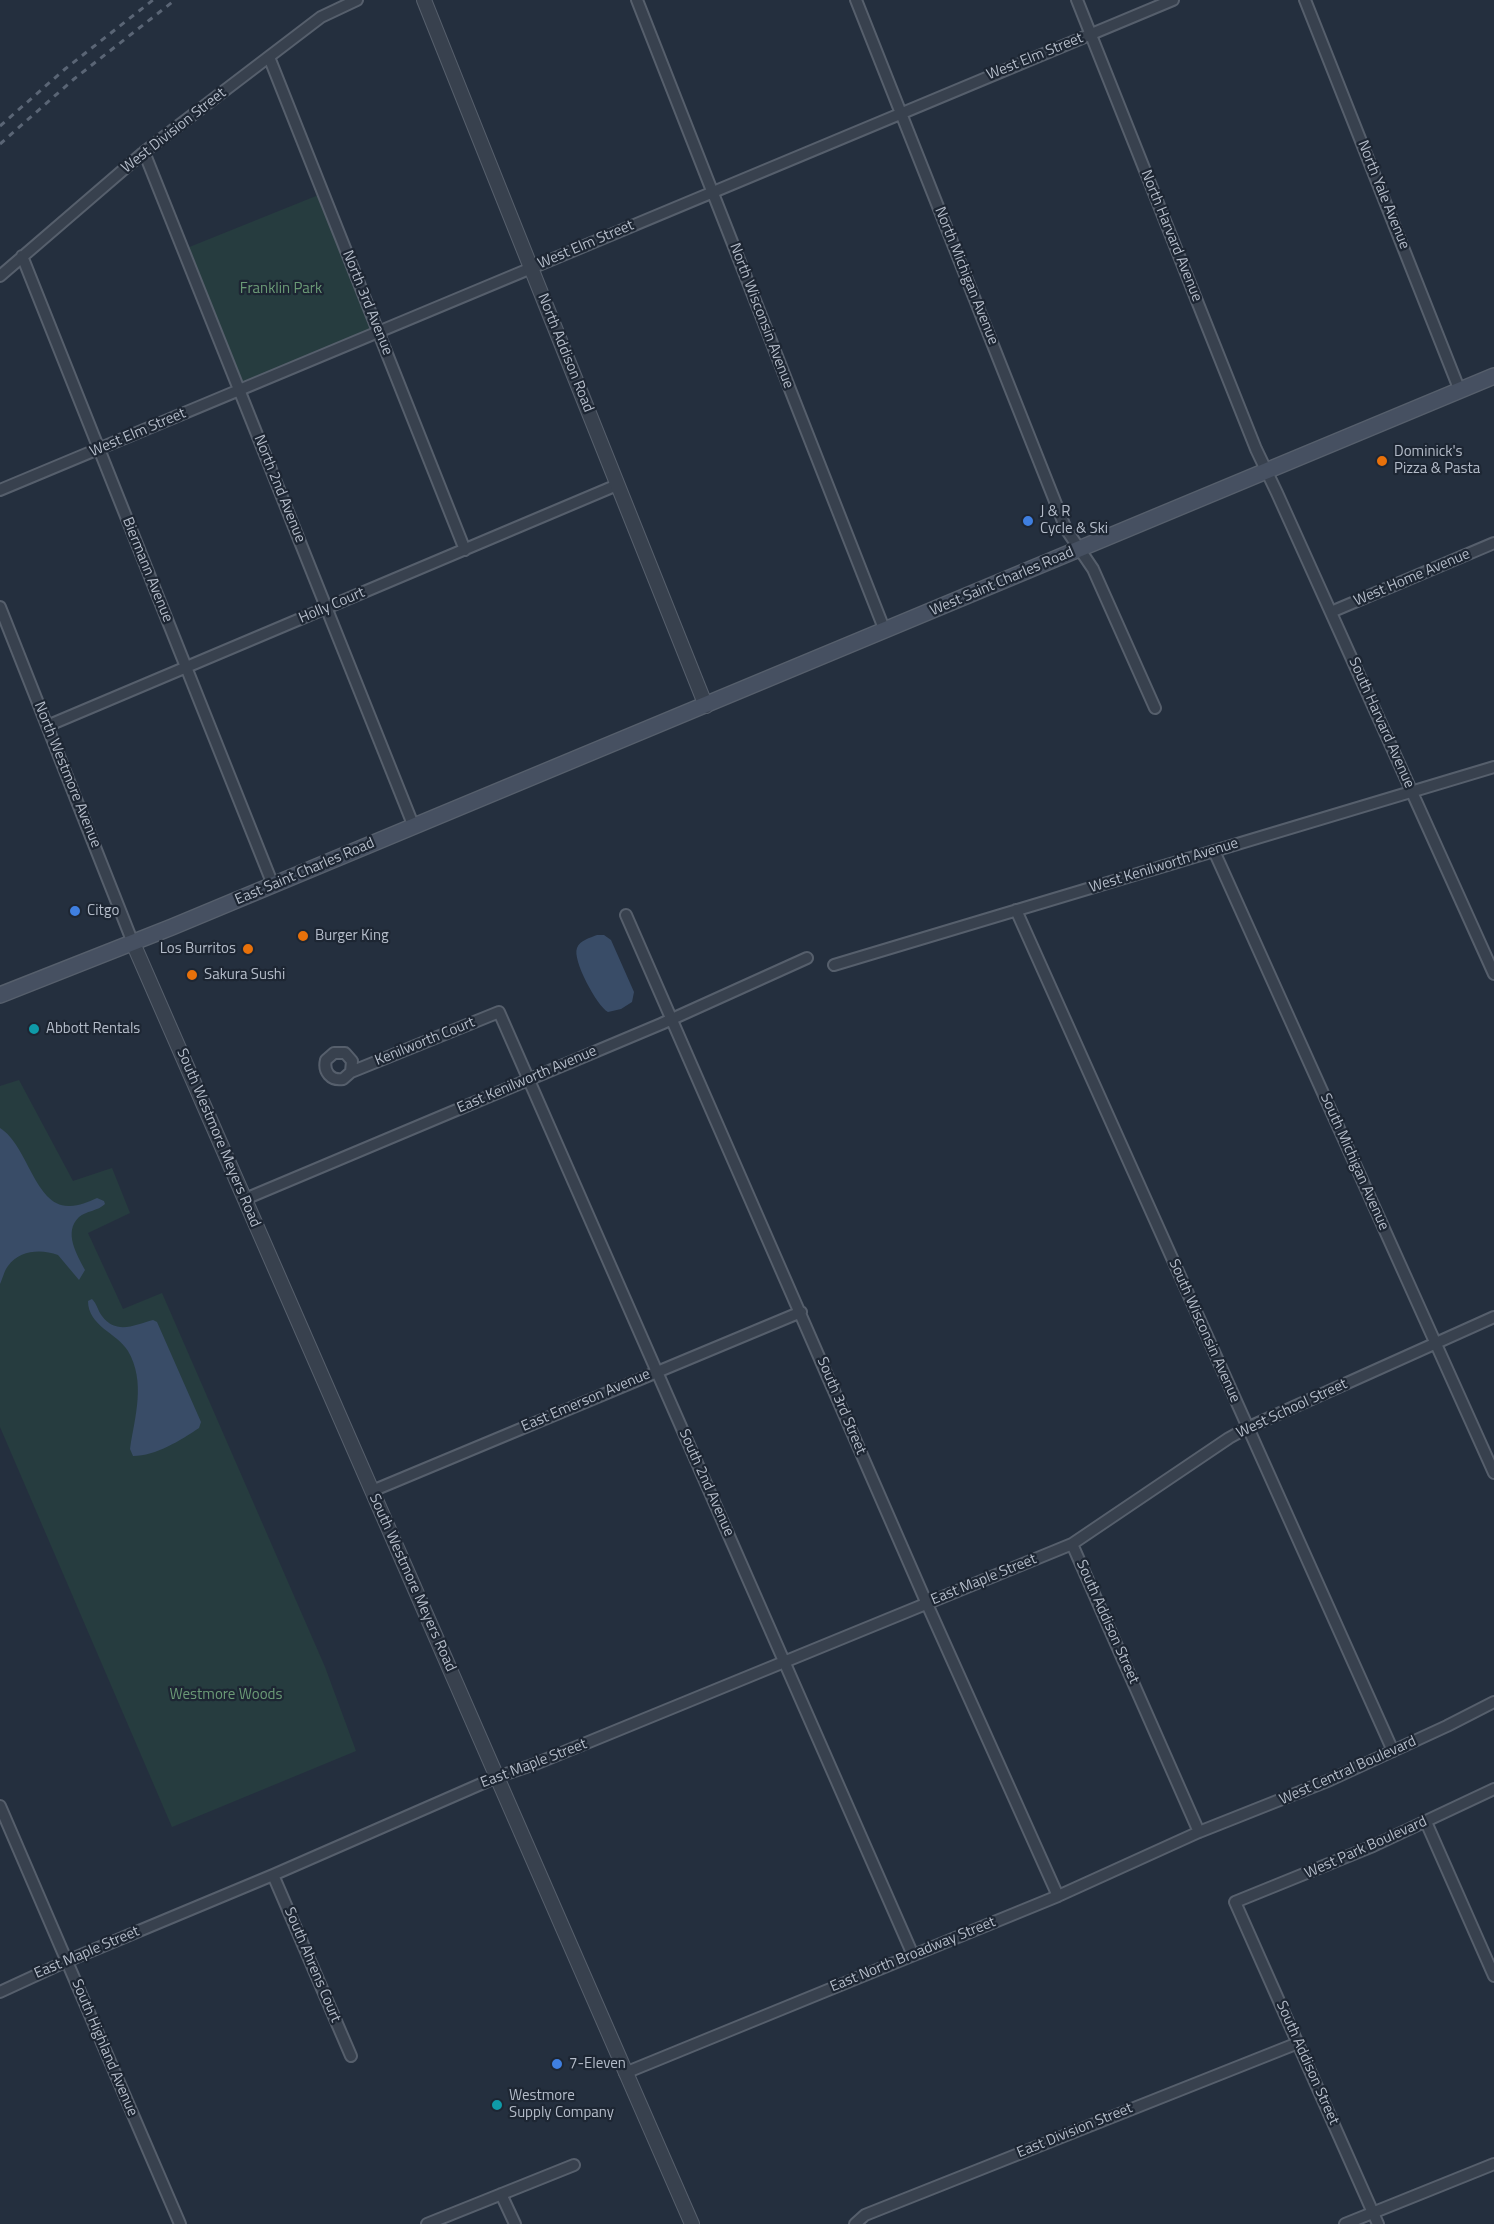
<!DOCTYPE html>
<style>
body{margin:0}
canvas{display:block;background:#242f3e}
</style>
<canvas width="1494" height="2224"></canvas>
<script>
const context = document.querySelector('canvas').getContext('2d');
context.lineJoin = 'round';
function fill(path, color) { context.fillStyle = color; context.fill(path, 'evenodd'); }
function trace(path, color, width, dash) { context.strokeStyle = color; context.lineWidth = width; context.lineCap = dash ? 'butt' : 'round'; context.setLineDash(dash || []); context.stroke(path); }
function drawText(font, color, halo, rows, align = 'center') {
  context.font = font + ' "Titillium Web",sans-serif'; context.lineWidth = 4.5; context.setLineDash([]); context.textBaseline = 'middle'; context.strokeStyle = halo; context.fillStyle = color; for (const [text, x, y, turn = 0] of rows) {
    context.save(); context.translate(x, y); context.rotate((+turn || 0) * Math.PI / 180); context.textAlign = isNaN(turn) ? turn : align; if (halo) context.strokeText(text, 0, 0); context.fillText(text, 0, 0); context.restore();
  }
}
fill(new Path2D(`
 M321,194L375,330L242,386L187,248Z
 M19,1080L73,1181L112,1168L130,1213L88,1233L123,1309L162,1293L325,1667L356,1751L172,1827L0,1427V1086Z`), '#263c3f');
fill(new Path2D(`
 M597,935H604L611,940L634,992L632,1002L621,1009L608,1012C597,1006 572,960 577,948C580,940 590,938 597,935Z
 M0,1128C28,1145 35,1208 70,1206C79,1206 88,1202 97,1198L104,1201L105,1204C98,1211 86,1211 79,1217C63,1232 77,1255 85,1270L79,1280L58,1255C41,1249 20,1250 8,1266C4,1271 3,1278 0,1284Z
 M92,1299C97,1304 98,1311 102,1316C116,1335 135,1325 153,1320L157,1322L201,1422L199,1428C181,1440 156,1456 133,1456L130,1449C135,1416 146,1382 128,1351C117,1333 88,1326 88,1301Z`), '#394c67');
const minor = new Path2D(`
 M637,0L885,631
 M856,0L1066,529L1093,569L1155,708
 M1077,0L1256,449L1277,493L1494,974
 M1305,0L1460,391
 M269,57L465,550
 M144,152L414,827
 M22,256L273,885
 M0,276L144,152L321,17L357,0
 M0,490L1173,0
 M0,607L133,943
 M1331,612L1494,543
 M47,726L617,485
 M1214,851L1494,1473
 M1016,910L1393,1751
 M626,915L927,1604L1058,1896
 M834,965L1494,767
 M351,1072L352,1061L345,1053H334L326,1060C323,1072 331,1081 343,1079L351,1072L499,1012L913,1955
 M245,1199L661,1024L807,958
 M372,1491L801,1312
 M1072,1544L1199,1832
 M0,1806L180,2224
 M1426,1822L1494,1976
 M273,1875L351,2056
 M0,1992L67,1961L273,1875L497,1777L535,1764L1072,1544L1229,1438L1247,1428L1494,1317
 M625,2073L1058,1896L1199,1832L1330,1780L1447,1726L1494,1702
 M501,2194L515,2224
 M427,2224L574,2165
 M855,2224L865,2215L1298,2043
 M1345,2224L1494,2164
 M1378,2224L1235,1902L1373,1846L1494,1789`);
const tertiary = new Path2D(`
 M424,0L706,706
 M133,943L692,2224`);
const secondary = new Path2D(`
 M0,995L172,927L1494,376`);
trace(minor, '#565f6c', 14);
trace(tertiary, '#565f6c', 16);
trace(secondary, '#565f6c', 18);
trace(minor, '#38414e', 10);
trace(tertiary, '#38414e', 14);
trace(secondary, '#465061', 15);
trace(new Path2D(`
 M0,126L65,69L153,0
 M0,144L74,79L175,0`), '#5a6575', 3, [6, 6]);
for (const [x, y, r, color] of [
 [1382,461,6,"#e8710a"],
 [1028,521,6,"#3f7fe0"],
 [75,911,6,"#3f7fe0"],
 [303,936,6,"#e8710a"],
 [248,949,6,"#e8710a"],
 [192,975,6,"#e8710a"],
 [34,1029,6,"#0f9aa8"],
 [557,2064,6,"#3f7fe0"],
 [497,2105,6,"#0f9aa8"]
]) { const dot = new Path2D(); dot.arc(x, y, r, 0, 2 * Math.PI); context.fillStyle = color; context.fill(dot); trace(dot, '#1d2633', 2); }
drawText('15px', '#b4bcc9', '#1d2633', [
 ["West Elm Street",1035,57,-22],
 ["West Division Street",174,131,-38],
 ["North Yale Avenue",1383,195,68],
 ["North Harvard Avenue",1171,236,68],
 ["West Elm Street",586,245,-23],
 ["North Michigan Avenue",966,276,68],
 ["North 3rd Avenue",367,303,68],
 ["North Wisconsin Avenue",761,316,69],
 ["North Addison Road",565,353,68],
 ["West Elm Street",138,433,-23],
 ["North 2nd Avenue",279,489,68],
 ["Biermann Avenue",147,570,68],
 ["West Home Avenue",1412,578,-23],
 ["West Saint Charles Road",1002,582,-23],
 ["Holly Court",332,606,-23],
 ["South Harvard Avenue",1381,723,66],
 ["North Westmore Avenue",67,775,68],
 ["West Kenilworth Avenue",1164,866,-17],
 ["East Saint Charles Road",305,872,-23],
 ["Kenilworth Court",425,1042,-22],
 ["East Kenilworth Avenue",527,1080,-23],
 ["South Westmore Meyers Road",218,1138,67],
 ["South Michigan Avenue",1354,1162,66],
 ["South Wisconsin Avenue",1204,1331,66],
 ["East Emerson Avenue",586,1401,-23],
 ["South 3rd Street",841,1406,67],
 ["West School Street",1292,1409,-25],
 ["South 2nd Avenue",706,1483,66],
 ["East Maple Street",984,1580,-22],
 ["South Westmore Meyers Road",412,1583,66],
 ["South Addison Street",1107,1622,66],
 ["East Maple Street",534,1764,-21],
 ["West Central Boulevard",1348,1771,-24],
 ["West Park Boulevard",1366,1848,-24],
 ["East Maple Street",87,1953,-23],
 ["East North Broadway Street",913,1955,-22],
 ["South Ahrens Court",312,1965,67],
 ["South Highland Avenue",104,2048,67],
 ["South Addison Street",1307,2063,66],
 ["East Division Street",1075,2131,-22]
]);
drawText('15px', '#6b9a76', '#1d2633', [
 ["Franklin Park",281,289],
 ["Westmore Woods",226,1695]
]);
drawText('15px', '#b4bcc9', '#1d2633', [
 ["Dominick's",1394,452],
 ["Pizza & Pasta",1394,469],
 ["J & R",1040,512],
 ["Cycle & Ski",1040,529],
 ["Citgo",87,911],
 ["Burger King",315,936],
 ["Los Burritos",236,949,"right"],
 ["Sakura Sushi",204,975],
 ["Abbott Rentals",46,1029],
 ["7-Eleven",569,2064],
 ["Westmore",509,2096],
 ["Supply Company",509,2113]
], 'left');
</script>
